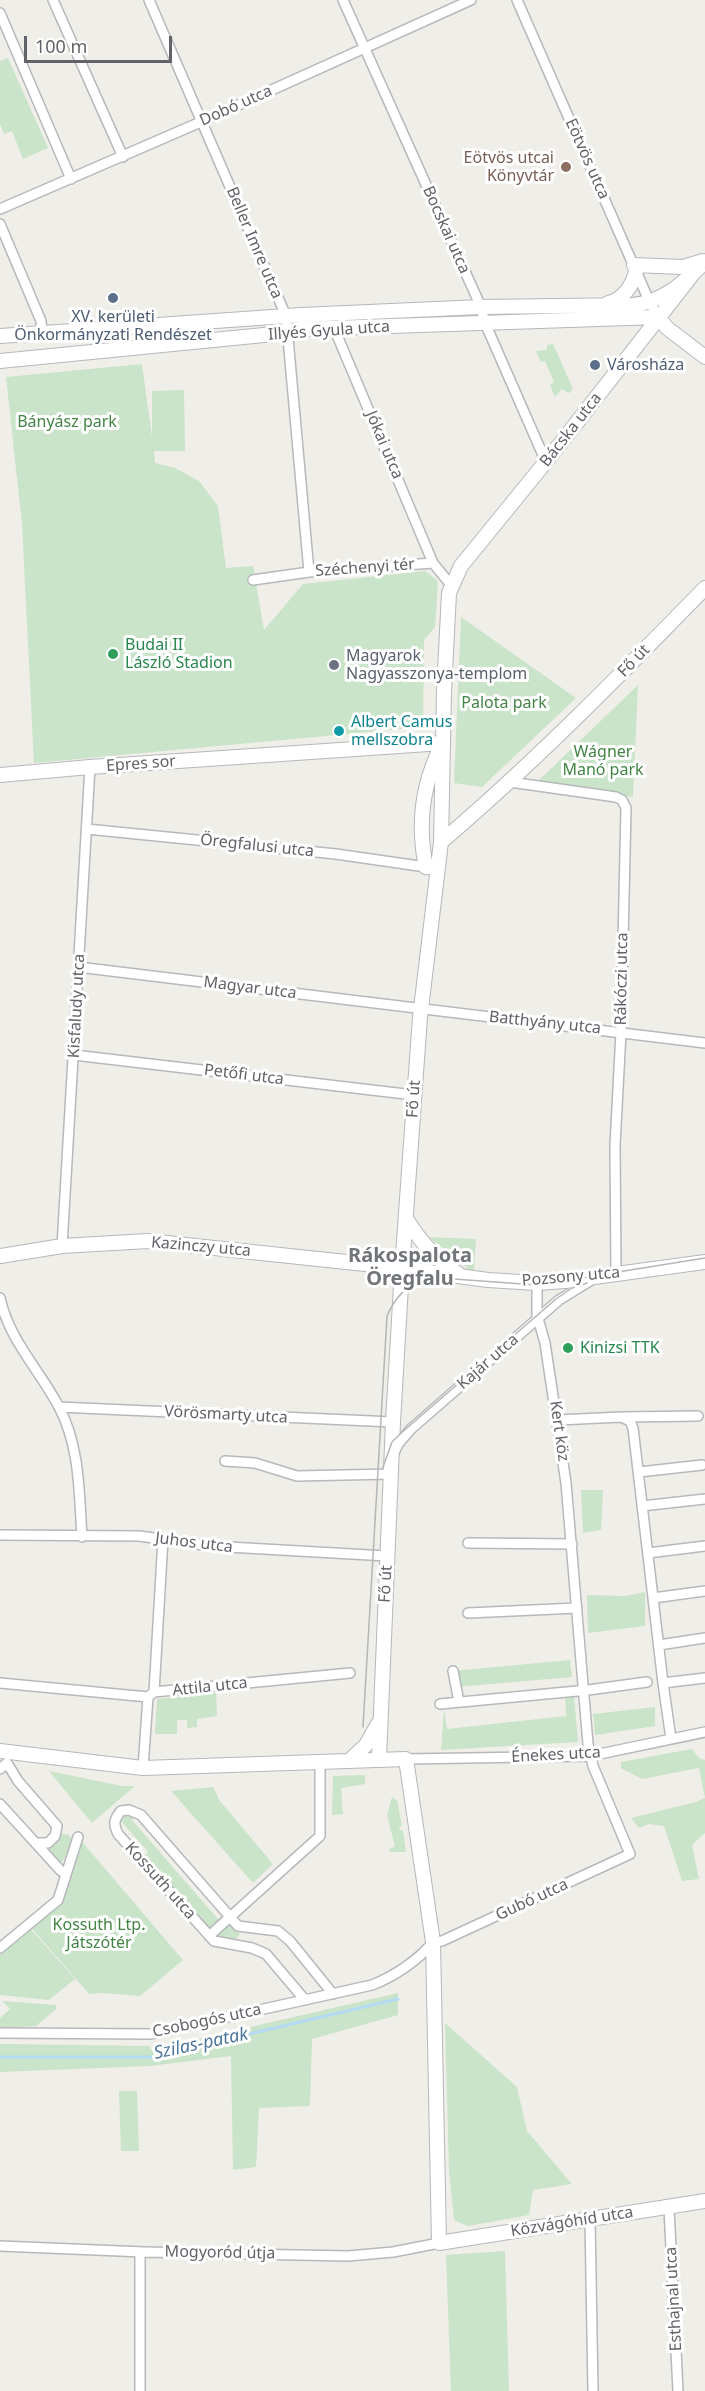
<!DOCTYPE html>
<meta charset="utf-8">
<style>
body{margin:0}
#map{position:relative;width:705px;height:2391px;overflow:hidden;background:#f0eee9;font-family:"Noto Sans",sans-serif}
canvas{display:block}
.scale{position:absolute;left:24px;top:36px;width:148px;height:27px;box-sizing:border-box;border:3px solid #606367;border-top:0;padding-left:8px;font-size:18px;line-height:21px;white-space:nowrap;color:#606367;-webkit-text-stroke:4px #fff;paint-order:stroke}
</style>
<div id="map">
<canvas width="705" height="2391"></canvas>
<div class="scale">100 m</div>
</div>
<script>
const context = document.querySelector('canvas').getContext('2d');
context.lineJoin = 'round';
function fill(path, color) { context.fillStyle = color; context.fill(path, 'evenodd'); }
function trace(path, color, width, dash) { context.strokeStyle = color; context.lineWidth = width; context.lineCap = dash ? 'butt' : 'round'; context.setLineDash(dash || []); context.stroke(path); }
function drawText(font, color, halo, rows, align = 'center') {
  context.font = font + ' "Noto Sans",sans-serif'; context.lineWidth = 6; context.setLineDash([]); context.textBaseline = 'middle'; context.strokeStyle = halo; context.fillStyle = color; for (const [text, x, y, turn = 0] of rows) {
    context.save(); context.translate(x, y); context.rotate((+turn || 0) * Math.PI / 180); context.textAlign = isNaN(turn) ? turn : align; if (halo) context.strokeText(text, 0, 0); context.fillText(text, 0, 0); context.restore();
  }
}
fill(new Path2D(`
 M8,58L48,148L23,159L12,131L4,134L0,124V61Z
 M553,344L573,389L569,393L562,389L555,397L550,385L554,382L545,361L541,362L536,351L547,350V345Z
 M142,364L152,437V391L184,390L185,451H154L155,463L175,468L199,481L218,506L226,568L253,566L264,630L303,584L425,571L438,581L435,627L424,640L423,727L34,763L22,524L6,377Z
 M461,617L576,698L482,787L454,783Z
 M638,685L633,797L535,784Z
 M429,1237L476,1239L474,1271H471Z
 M581,1490H603L601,1530L583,1533Z
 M645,1592V1626L588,1633L587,1595L625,1596Z
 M570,1660L572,1677L456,1687L453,1671Z
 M216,1693L217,1716L197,1719V1727L187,1728V1720H177V1734H155L157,1699Z
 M574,1695L578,1742L441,1750L444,1709L447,1729L566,1716L565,1696Z
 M655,1707V1726L595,1735L593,1714Z
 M692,1749L699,1758L705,1760V1833L692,1845L699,1879L682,1881L664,1826L649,1824L639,1828L631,1818L696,1802L705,1798L699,1768L642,1779L621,1768V1762Z
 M49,1771L122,1786H135L92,1823Z
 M365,1775V1784L341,1788L343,1814L332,1815L333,1776Z
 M213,1787L220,1801L273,1864L253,1883L171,1791Z
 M392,1797L397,1800L402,1826L399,1827L400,1830H403L406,1852H389L390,1848L395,1847L387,1815Z
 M126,1815L134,1818L132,1820L218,1919L221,1917L240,1934L235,1941L220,1939L209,1929L207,1931L144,1857L148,1852L121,1821Z
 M58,1833L69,1835L74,1843L67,1856L59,1864L45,1848Z
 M78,1837L183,1960L140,1996L102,1993L89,1994L28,1924L58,1900Z
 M28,1926L75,1979L49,2000L0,1995V1950Z
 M398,1993V2015L312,2039L310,2106L259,2108L256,2167L233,2170L231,2056L150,2066L0,2072V2044L150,2046V2050Z
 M2,2001L56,2005V2009L36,2026L0,2028V2018L10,2009Z
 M445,2023L517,2087L527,2131L572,2184L533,2190L529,2215L468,2226L454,2220L449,2171Z
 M119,2091H137L139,2151H121Z
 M505,2251L509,2391H451L446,2255Z`), '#c9e4c9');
trace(new Path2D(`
 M0,2057H151L398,1999`), '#b4daf5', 3);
const street = new Path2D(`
 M53,0L123,157
 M149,0L286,316L309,572
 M343,0L481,307L485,323L546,462
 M517,0L650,303L658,317
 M0,13L71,179
 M0,209L203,121L471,0
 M0,224L41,321L42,333
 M334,328L433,563
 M253,580L309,572L433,563L451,585
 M510,782L616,797L622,800L626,808L621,1032L615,1145L616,1274
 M87,829L336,854L426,867
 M78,967L705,1043
 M74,1055L414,1095
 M62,1246L90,767
 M0,1298C9,1340 39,1369 59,1407C80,1447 79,1492 82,1537
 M59,1407L393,1422
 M624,1417L698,1416
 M558,1420L621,1417L630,1421L633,1428L663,1683L705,1678
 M394,1453L398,1444L411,1429L559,1300L590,1281
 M225,1461L255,1463L297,1476L391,1474
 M639,1472L702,1465
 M642,1506L705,1499
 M0,1535L139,1536L211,1546L387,1556
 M468,1543L572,1544
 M648,1553L705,1546
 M653,1598L705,1591
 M468,1613L577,1608
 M659,1645L705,1638
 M453,1671L459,1702
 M0,1683L148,1697L154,1692L350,1673
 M663,1683L671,1739
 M154,1692L163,1539
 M440,1704L588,1690L647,1682
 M406,1759L590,1756L705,1732
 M143,1768L148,1697
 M0,1769L7,1763L18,1781L57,1826L55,1836L48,1843H36
 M0,1804L61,1871
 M209,1936L320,1836V1761
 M0,1948L58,1900L78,1837
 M305,2000L266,1954L252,1948L214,1941L118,1834C113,1824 114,1819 121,1811L129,1810L141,1815L238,1926L278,1931L290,1941L333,1994
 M0,2033L151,2034L372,1985C393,1977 419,1960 433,1942L442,1941L630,1854L593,1766L588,1744L566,1483L545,1343L537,1315V1283
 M669,2208L678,2391
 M590,2219L593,2391
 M0,2246L144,2252L348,2256L393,2252L439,2243
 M140,2391V2252`);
const secondary = new Path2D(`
 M634,265L683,267L703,261
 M608,303C623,300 633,285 636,271
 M658,317L667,328L705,357
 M0,336L301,315L481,307L633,305C663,302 683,283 705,262
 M0,361L274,334L302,329L658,317
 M0,775L90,767L443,743
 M441,842C534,763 620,675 705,588
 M437,868L426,867C417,824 422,784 442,745
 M407,1220C421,1243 437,1260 460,1275
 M0,1256L62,1246L148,1241L384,1266L488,1280L537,1283L565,1281L705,1262
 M0,1751L143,1768L406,1759L433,1942L439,2243L705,2201
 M351,1759L366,1745L378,1724
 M379,1759L393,1422L402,1269L420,1017L441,842L444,691L449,593L461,566L557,448L692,275`);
trace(street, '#b6b8bb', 12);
trace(secondary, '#b5b7bb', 16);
trace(street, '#fff', 9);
trace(secondary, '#fff', 14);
trace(new Path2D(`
 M383,1467L392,1442L400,1434L556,1299L572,1288L587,1283
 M363,1727L387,1316C394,1299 408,1283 426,1277L537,1285L705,1258`), '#b4b5b5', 1.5);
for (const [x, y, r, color] of [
 [566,167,6,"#8d6e63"],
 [113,298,6,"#5c6f8a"],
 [595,365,6,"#5c6f8a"],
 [113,654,6,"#2e9e5b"],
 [334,665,6,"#6b7280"],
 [339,731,6,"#0f9aa8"],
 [568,1348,6,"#2e9e5b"]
]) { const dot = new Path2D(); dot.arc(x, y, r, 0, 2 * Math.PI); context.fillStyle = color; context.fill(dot); trace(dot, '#fff', 2); }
drawText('16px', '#606367', '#fff', [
 ["Dobó utca",236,106,-24],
 ["Eötvös utca",587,159,66],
 ["Bocskai utca",446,230,66],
 ["Beller Imre utca",254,243,67],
 ["Illyés Gyula utca",329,331,-4],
 ["Bácska utca",571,430,-52],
 ["Jókai utca",384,445,67],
 ["Széchenyi tér",365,568,-4],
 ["Fő út",634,661,-46],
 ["Epres sor",141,764,-4],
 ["Öregfalusi utca",257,846,6],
 ["Rákóczi utca",622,979,-89],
 ["Magyar utca",250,988,7],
 ["Kisfaludy utca",77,1006,-87],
 ["Batthyány utca",545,1023,6],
 ["Petőfi utca",244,1075,7],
 ["Fő út",414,1099,-86],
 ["Kazinczy utca",201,1247,5],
 ["Pozsony utca",571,1277,-5],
 ["Kajár utca",488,1362,-41],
 ["Vörösmarty utca",226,1415,3],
 ["Kert köz",559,1431,82],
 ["Juhos utca",194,1543,7],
 ["Fő út",386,1584,-87],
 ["Attila utca",210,1687,-6],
 ["Énekes utca",556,1755,-3],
 ["Kossuth utca",160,1881,48],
 ["Gubó utca",532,1900,-25],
 ["Csobogós utca",207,2021,-12],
 ["Közvágóhíd utca",572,2222,-9],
 ["Mogyoród útja",220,2253,1],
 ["Esthajnal utca",674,2299,-93]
]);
drawText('16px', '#785e54', '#fff', [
 ["Eötvös utcai",554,158],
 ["Könyvtár",554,176]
], 'right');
drawText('16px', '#4e5e75', '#fff', [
 ["XV. kerületi",113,317],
 ["Önkormányzati Rendészet",113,335],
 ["Városháza",607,365,"left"]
]);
drawText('16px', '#428444', '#fff', [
 ["Bányász park",67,422],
 ["Palota park",504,703],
 ["Wágner",603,752],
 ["Manó park",603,770],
 ["Kossuth Ltp.",99,1925],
 ["Játszótér",99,1943]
]);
drawText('16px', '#27864d', '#fff', [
 ["Budai II",125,645],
 ["László Stadion",125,663],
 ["Kinizsi TTK",580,1348]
], 'left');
drawText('16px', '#5b616d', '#fff', [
 ["Magyarok",346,656],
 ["Nagyasszonya-templom",346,674]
], 'left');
drawText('16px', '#0d838f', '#fff', [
 ["Albert Camus",351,722],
 ["mellszobra",351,740]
], 'left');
drawText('italic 18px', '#4d769e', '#fff', [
 ["Szilas-patak",201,2044,-12]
]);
drawText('bold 20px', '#717579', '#fff', [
 ["Rákospalota",410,1256],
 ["Öregfalu",410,1279]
]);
</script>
